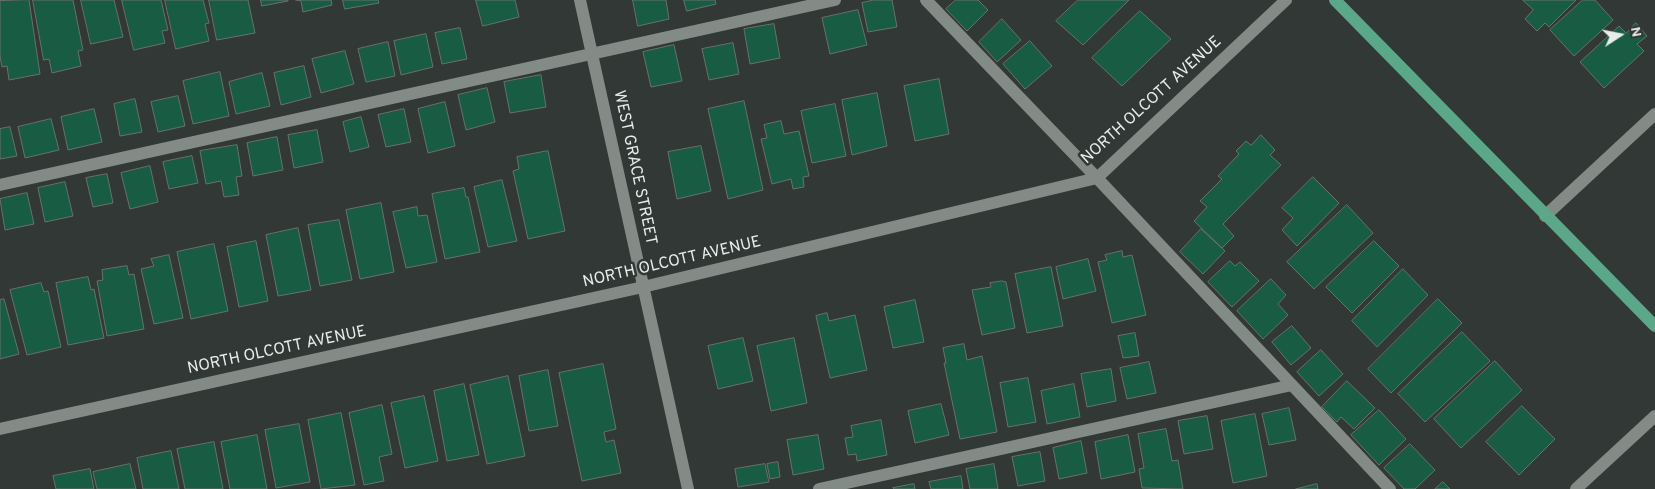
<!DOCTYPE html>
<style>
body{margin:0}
#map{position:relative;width:1655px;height:489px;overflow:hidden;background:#313835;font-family:Overpass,sans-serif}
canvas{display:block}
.north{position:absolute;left:1595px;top:10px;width:50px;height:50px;-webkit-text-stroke:4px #313835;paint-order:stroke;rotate:79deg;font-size:14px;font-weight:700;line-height:20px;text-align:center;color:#e8edea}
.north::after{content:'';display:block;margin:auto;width:18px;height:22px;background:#e8edea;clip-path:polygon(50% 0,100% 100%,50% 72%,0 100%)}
</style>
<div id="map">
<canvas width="1655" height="489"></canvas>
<div class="north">N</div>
</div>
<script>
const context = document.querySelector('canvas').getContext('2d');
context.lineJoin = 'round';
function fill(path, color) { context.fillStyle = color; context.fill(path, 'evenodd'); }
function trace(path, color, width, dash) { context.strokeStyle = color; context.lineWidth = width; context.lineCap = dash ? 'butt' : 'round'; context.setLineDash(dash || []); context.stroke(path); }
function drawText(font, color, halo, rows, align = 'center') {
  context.font = font + ' Overpass,sans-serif'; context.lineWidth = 5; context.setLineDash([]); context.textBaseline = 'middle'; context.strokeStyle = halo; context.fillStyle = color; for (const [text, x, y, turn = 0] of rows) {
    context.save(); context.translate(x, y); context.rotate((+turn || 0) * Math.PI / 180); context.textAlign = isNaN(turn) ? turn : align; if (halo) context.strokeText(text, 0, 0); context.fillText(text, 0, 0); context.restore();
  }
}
const building = new Path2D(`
 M29,0L40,74L9,80L7,66L2,67L0,56V1Z
 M33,0H73L83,50L78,51L81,66L52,73L49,59L44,60Z
 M81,0H114L123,37L91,44Z
 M122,0H161L168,30L162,31L165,43L134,50Z
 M165,0H203L209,23L205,24L209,41L176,49Z
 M209,0H248L255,33L217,40Z
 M261,0H288V1L262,6Z
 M296,0H331L332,5L303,12L301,1Z
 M343,0H378L379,3L345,9Z
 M476,0H515L519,17L483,26Z
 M633,0H666L669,19L638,26Z
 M684,0H715L716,4L687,11Z
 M874,0H892L897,27L868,32L862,3Z
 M956,0H978L988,10L967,31L946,9Z
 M1078,0H1129L1083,45L1056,21Z
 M1523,0H1576L1549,27L1545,23L1537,31L1525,19L1533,10Z
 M1583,0H1595L1613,20L1574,56L1550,30Z
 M858,10L867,45L830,54L822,18Z
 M1140,11L1171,39L1122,86L1092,58Z
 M1002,19L1021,40L997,62L979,42Z
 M1636,23L1647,36L1637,44L1644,51L1604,88L1580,62L1619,26L1626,33Z
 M774,24L780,58L750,64L744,29Z
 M460,28L467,59L442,64L435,33Z
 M426,34L433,67L401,75L394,41Z
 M1030,41L1052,66L1025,89L1003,64Z
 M388,42L395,76L366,82L358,49Z
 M733,43L739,74L709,80L702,49Z
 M674,45L682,81L651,87L643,52Z
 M345,51L354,84L321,93L312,59Z
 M304,66L311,97L281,105L274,73Z
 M220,72L229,116L193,124L183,81Z
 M262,73L270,106L236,114L229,82Z
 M541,75L546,107L510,113L504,82Z
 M939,79L949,134L915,141L904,86Z
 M487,88L495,122L466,130L458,95Z
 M877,93L887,146L852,155L842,100Z
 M178,96L185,126L158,132L151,102Z
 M135,99L142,132L120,136L114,104Z
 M744,101L763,190L728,199L708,109Z
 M445,102L455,146L428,153L418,109Z
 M835,104L846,156L812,163L801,111Z
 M94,109L102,142L68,150L61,117Z
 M404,109L411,142L386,147L378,115Z
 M361,117L369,147L350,152L343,122Z
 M51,119L59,150L25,158L18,127Z
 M781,121L784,134L799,131L809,176L803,177L804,187L793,189L791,179L772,184L761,139L767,138L764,125Z
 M10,127L17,156L0,159V129Z
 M317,130L323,162L294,168L288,135Z
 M1261,135L1275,150L1270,155L1281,165L1223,224L1234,236L1222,248L1194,221L1207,207L1200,201L1222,179L1218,176L1239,154L1236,151L1246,141L1251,145Z
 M277,137L283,170L253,176L247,143Z
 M237,145L242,176L236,177L239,195L224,197L221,181L206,184L200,151Z
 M701,146L711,191L677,199L668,152Z
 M548,151L565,231L528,239L513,171L519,169L517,157Z
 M192,156L198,183L169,189L163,162Z
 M150,166L158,202L130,209L121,173Z
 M107,174L113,203L93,207L86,178Z
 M1313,177L1339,203L1297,246L1282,230L1293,218L1282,208Z
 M502,180L517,241L488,247L474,187Z
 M65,182L73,216L45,222L38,188Z
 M464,188L466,197H468L480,252L445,259L432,194Z
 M27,193L34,224L5,230L0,199Z
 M381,203L394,272L360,279L346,210Z
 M1347,205L1373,233L1314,289L1287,262Z
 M417,207L418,216L427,215L437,262L406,268L393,212Z
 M339,220L352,280L320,286L308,225Z
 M298,228L311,290L278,296L266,235Z
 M1201,229L1225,251L1203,274L1180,252Z
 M256,241L268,301L239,307L227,247Z
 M1374,241L1399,266L1352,313L1326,287Z
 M214,244L228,311L191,319L177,252Z
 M1122,251L1123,257L1132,255L1146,315L1112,323L1098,262L1107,260L1105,255Z
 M169,255L183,318L154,324L141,269L154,266L151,259Z
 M1088,259L1096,291L1063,299L1056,267Z
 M1230,261L1235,266L1240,262L1259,281L1232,307L1208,282Z
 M127,266L129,275L134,274L144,329L107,336L97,281L103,280L102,270Z
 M1051,267L1063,326L1027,333L1015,274Z
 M1403,269L1428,295L1377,347L1352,321Z
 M88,277L91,290L94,289L104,338L68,345L56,283Z
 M1271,279L1286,295L1278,304L1288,315L1263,339L1237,311Z
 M1002,281L1006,282L1015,328L982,335L972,290L991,287L990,283Z
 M41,283L44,292L48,291L61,347L27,355L10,290Z
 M4,299L19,354L0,359V300Z
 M1438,299L1462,323L1391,393L1368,369Z
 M915,300L924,342L893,348L884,307Z
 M827,313L829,321L855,315L867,370L830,378L816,316Z
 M1292,326L1311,348L1291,365L1272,342Z
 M1462,332L1490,361L1425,422L1398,394Z
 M1135,333L1139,356L1123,358L1118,336Z
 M743,338L753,381L718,389L708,346Z
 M794,338L807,403L771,411L757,346Z
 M964,344L967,360L982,356L997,432L960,439L944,363H946L943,348Z
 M1321,350L1343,374L1319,396L1297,372Z
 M1495,361L1522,390L1461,448L1434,419Z
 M1149,362L1156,393L1127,399L1120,368Z
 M603,364L616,429L604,432L606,442L614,440L621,473L582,481L559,373Z
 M1111,369L1116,401L1087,407L1081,374Z
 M548,370L558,426L529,431L519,376Z
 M508,376L525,456L487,464L470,385Z
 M1028,378L1036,422L1008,427L1000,383Z
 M1347,381L1375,408L1354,429L1341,417L1337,422L1322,407Z
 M464,384L479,455L447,461L434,391Z
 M1074,384L1080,417L1047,424L1041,391Z
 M424,396L438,461L405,468L391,403Z
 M941,404L949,435L915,443L908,411Z
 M382,405L392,454L379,457L384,481L364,485L349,413Z
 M1522,406L1555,439L1519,475L1486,442Z
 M1289,408L1296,440L1269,445L1262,414Z
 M1379,410L1406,439L1379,465L1351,435Z
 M341,413L355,485L321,489L308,420Z
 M1255,414L1267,476L1233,483L1221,421Z
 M1207,416L1213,449L1184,454L1178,421Z
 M881,420L887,455L857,461L856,454L848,455L845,438L853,437L851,426Z
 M299,424L310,482L276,488L265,430Z
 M1166,429L1172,461L1178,460L1183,489L1142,488L1139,469L1144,468L1138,434Z
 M257,435L267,489H230L221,442Z
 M818,435L824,469L793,475L787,440Z
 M1128,435L1135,472L1101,479L1095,442Z
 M1081,441L1087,473L1059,479L1053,448Z
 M214,442L223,489H185L177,449Z
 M1410,444L1435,470L1415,489H1404L1384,468Z
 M171,451L179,489H143L137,458Z
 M1040,452L1045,481L1018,486L1012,457Z
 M778,462L780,477L770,479L767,464Z
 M130,464L136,489H97L93,472Z
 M765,464L769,482L738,487L735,469Z
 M994,464L998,489H970L966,469Z
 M90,469L94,489H56L53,476Z
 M961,476L963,489H931L929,482Z
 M1443,482L1450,489H1435Z
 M914,484L915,489H894L893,488Z
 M1317,484L1318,489H1296Z`);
fill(building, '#175c43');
trace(building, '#69716d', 1);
trace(new Path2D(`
 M580,0L688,489
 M926,0L1097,178L1390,489
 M0,185L835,0
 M1545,216L1655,114
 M0,429L643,287L1097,178L1286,0
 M819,489L1292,385
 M1576,489L1655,416`), '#828b86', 12);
trace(new Path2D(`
 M1335,0L1655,326`), '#5ba78a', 12);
drawText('16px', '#e8edea', '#313835', [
 ["NORTH OLCOTT AVENUE",1152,101,-42],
 ["WEST GRACE STREET",634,168,78],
 ["NORTH OLCOTT AVENUE",672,263,-13],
 ["NORTH OLCOTT AVENUE",277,351,-12]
]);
</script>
